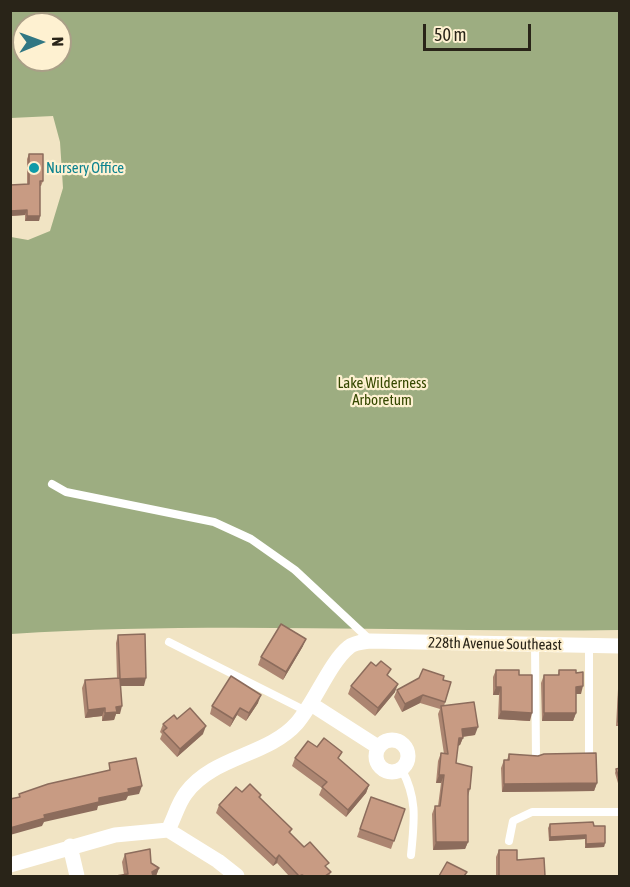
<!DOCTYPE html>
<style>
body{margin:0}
#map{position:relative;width:630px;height:887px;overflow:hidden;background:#f1e4c4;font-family:"Asap Condensed",sans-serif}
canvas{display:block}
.frame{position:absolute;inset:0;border:12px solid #292418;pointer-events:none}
.north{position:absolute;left:12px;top:12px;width:60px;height:60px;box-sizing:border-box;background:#fef1d1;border:2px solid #a99f87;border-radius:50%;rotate:89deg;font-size:16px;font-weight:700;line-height:24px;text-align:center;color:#292418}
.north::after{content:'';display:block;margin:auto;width:21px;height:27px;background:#317783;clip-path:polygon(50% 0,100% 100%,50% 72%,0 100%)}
.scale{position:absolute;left:423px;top:24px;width:108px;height:27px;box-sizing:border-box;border:3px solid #292418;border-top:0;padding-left:8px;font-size:18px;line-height:21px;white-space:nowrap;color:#292418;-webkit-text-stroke:4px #fef1d1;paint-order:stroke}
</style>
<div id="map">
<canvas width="630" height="887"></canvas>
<div class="frame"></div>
<div class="north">N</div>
<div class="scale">50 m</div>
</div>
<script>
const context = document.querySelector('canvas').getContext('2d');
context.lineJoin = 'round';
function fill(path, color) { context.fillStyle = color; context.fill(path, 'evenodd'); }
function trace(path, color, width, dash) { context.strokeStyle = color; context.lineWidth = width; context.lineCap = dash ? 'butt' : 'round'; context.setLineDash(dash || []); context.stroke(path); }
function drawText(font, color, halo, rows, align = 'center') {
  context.font = font + ' "Asap Condensed",sans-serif'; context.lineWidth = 4.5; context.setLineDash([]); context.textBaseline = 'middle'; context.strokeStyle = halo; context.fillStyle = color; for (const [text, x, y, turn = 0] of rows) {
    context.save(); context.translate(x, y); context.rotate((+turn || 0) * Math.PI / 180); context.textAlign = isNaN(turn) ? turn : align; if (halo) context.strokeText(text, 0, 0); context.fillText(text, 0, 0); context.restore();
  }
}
fill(new Path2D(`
 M11,11H619V630C417,633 213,621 11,634V237L28,240L50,231L63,188L60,142L53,116L11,118ZM24,24H60V60H24Z`), '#9dad81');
trace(new Path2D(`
 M52,484L66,492L214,522L251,539L295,570L370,640
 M169,642L306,711
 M535,644L536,758
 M589,646V757
 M402,770C418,800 414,822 411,855
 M509,841L513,821L532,812H620`), '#fff', 8);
trace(new Path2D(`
 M311,704L378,747
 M376 756a16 16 0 1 1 32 0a16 16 0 1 1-32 0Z
 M168,830C174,819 178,803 186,793C213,756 268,756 297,723C315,702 330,662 349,647C355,642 363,642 370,641L620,646
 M168,830L218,861L237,876
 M70,846L77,876
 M10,865L115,835L168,830`), '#fff', 15);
fill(new Path2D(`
 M29,154L43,181L41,186H40V216L39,221H25V215L10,216V185L27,184V159Z
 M118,635L144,686H120V714H116L114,720L102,721V716L85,718L82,688L85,680L117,679L116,643Z
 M303,646L283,680L258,665L261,657Z
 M496,670L519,675L530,721L498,719L499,695H493V677Z
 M559,670L581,694H576V713L573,721H542L541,683L544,675H558Z
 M443,680L451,682L444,706L475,735L463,737L460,745L458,746L456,763L470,789L468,796V842L465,849L433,850L432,814L435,806H438L441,783H436L438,761L441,753L444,754L438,714L440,709L420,703L402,712L394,697L397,690Z
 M620,685V726H616L618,689Z
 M351,686L395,692L375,716L348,694Z
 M258,703L246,721L237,715L230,727L210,714L212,706Z
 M177,719L203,734L177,757L160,739L162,734L160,732L163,724Z
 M317,747L340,760L369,785L366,793L346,817L319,795L322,788L292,766L295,758Z
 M509,754L597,783L594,791L502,792L501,768L504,760H507Z
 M620,768V790L615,773L616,769Z
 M242,792L261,795L260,798L292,829L290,833L331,872L329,876H289L277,863L273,866L216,813L219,805Z
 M371,797L405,809L391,849L357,837Z
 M550,824L594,826L605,843L604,847L585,848V839L549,841L548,828Z
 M499,850L517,860L545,876H496V857Z
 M125,854L151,863L159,868L156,876L124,875L122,862Z`), '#ac8571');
fill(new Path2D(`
 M27,210L25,215L10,216V211Z
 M27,216H40L39,221H25Z
 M306,639L303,646L283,680L286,672Z
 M146,678L144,686H117L120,679Z
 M398,684L395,692L375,716L378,708Z
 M583,686L581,694H573L576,687Z
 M496,687H501L499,695H493Z
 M261,695L258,703L246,721L249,713Z
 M423,695L420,703L402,712L405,704Z
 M122,706L120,714H116L114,720L102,721L105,713L116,707Z
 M105,708L102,716L85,718L88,710Z
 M240,708L237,715L230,727L233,719Z
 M501,711L532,713L530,721L498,719Z
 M544,713H576L573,721H542Z
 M206,726L203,734L177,757L180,749Z
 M478,727L475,735L459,737L462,729Z
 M459,738H463L460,745L456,746Z
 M439,775H444L441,783H436Z
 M597,783L594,791L502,792L504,784Z
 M369,785L366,793L346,817L348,810Z
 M142,786L139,794L128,796L126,800L98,806L97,810L44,822L42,826L10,835V828L44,815L128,789Z
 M586,835L585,839L549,841L550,837Z
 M436,842H468L465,849L433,850Z
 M605,843L604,847L585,848L586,844Z
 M279,855L277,863L273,866L276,859Z
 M159,868L156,876H151L152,872Z`), '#8c6c5c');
const building = new Path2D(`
 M29,154H43V181H40V216H27V210L10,211V185L29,184Z
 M281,624L306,639L286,672L261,657Z
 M145,634L146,678L120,679L122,706L116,707L117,712L105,713V708L88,710L85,680L120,678L118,635Z
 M381,661L391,669L387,675L398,684L378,708L351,686L371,662L376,666Z
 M423,669L444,676L443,680L451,682L445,702L423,695L405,704L397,690L419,678Z
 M496,670H519V675H532V713L501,711V687H496Z
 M559,670H576V673L583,672V686L576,687V713H544V675H559Z
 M231,676L261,695L249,713L240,708L233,719L212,706Z
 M619,685H620V722H618Z
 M474,702L478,727L462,729L463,738H459L456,763L472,767L470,789H468V842H436L435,806H440L444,775H439L441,753L448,754L441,706Z
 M190,708L206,726L180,749L163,731L167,728L163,724L174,715L177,719Z
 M324,738L342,752L338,758L369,785L348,810L322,787L327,782L295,758L308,741L317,747Z
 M596,753L597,783L504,784V760H509V754L538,756L544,754Z
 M136,758L142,786L128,789L129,792L99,798V802L44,815L45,818L10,828V799L20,797L19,794L48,784L110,770L109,763Z
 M620,768V781L616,769Z
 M250,784L261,795L259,797L292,829L289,832L304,847L310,842L329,863L325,866L331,872L325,876H304L302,875L299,876L279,855L276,859L219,805L236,787L242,792Z
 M371,797L405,809L394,841L360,829Z
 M593,822L594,826H605V843L586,844V835L550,837V824Z
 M150,849L151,863L159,868L152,872L153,876H116L128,874L125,854Z
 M499,850H517V860L544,858L545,876H499Z
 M447,862L467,872L464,876H439Z`);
fill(building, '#c89b83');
trace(building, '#8c6c5c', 1.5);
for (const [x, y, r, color] of [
 [34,168,6,"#0f9aa8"]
]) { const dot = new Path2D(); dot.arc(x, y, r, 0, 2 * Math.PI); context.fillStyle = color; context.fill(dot); trace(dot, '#fef1d1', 2); }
drawText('15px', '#0d838f', '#fef1d1', [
 ["Nursery Office",46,168]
], 'left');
drawText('15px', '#354800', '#fef1d1', [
 ["Lake Wilderness",382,383],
 ["Arboretum",382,400]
]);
drawText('15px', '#292418', '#fef1d1', [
 ["228th Avenue Southeast",495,644,1]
]);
</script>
